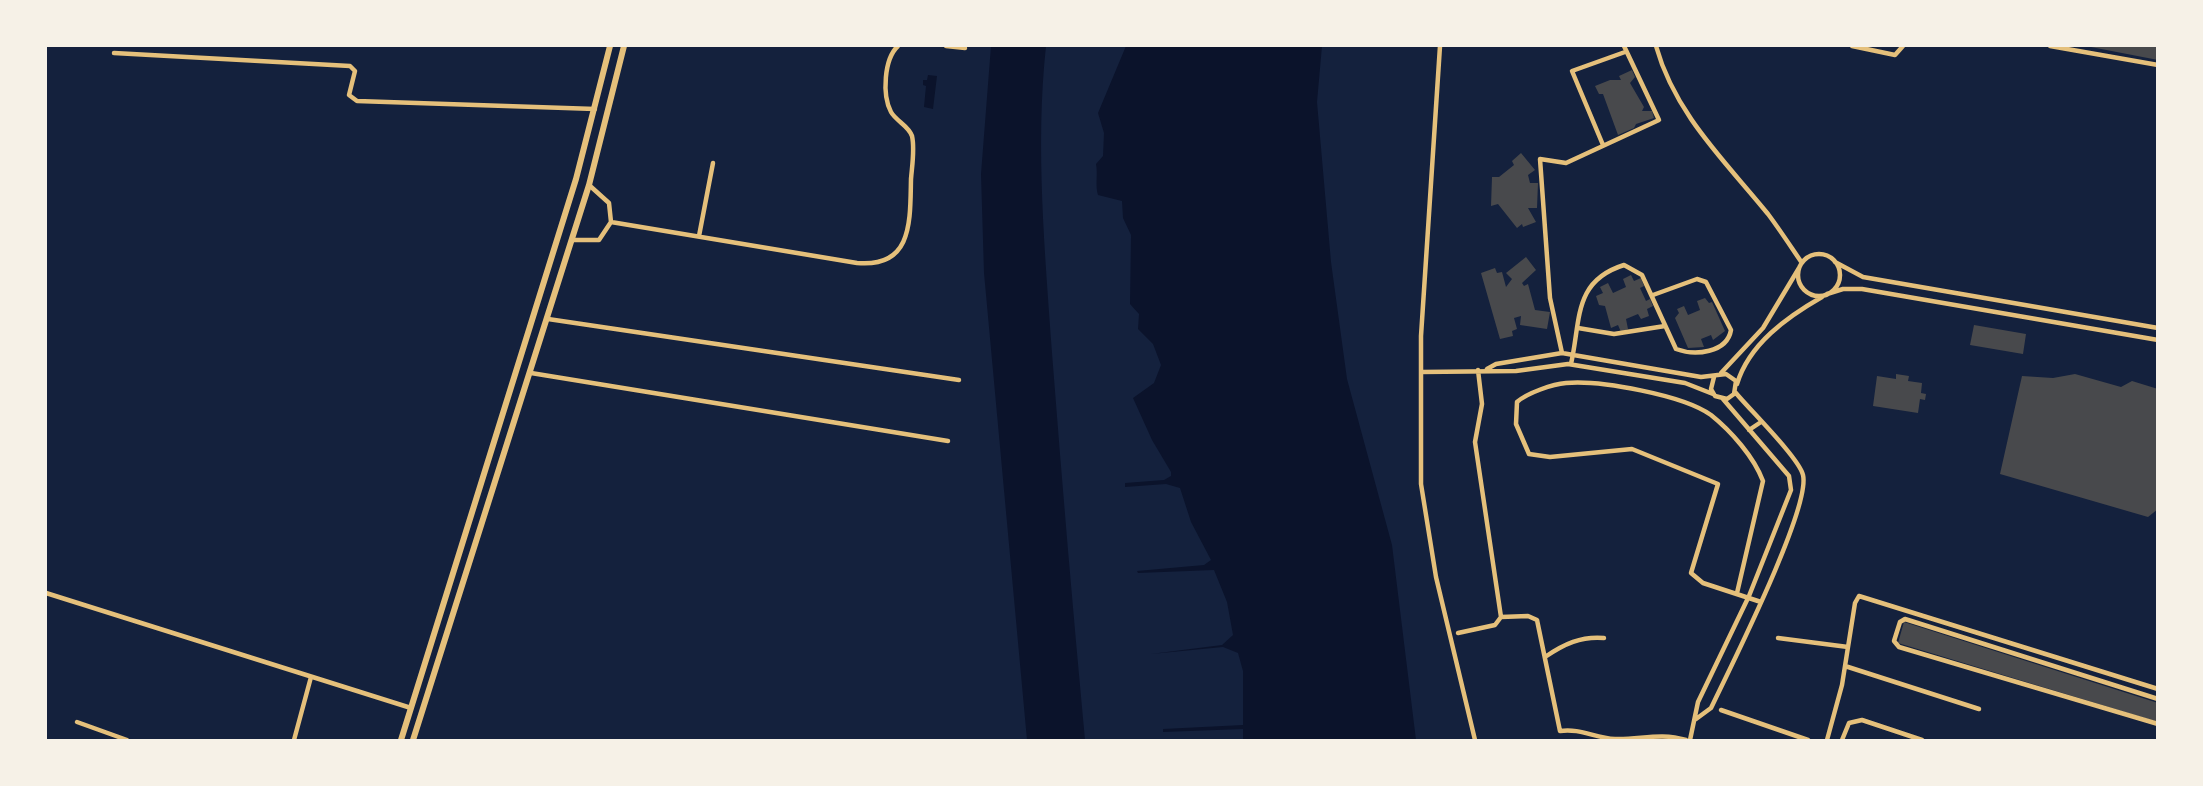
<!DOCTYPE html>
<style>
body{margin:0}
#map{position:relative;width:2203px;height:786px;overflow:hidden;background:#14213d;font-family:"Source Serif 4",serif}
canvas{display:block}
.frame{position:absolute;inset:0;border:47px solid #f6f1e7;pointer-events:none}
</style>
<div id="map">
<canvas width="2203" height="786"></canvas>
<div class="frame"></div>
</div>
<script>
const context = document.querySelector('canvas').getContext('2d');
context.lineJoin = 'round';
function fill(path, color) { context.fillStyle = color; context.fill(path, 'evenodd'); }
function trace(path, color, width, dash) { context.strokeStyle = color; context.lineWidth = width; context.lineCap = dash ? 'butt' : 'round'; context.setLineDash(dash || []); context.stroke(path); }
fill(new Path2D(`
 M991,46H1046C1035,147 1045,251 1052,353C1062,483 1073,612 1085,740H1027L984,273L981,174Z
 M1126,46H1322L1317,102L1331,262L1347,379L1392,545L1416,740H1243V729L1163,732V729L1243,725V671L1238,653L1223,647L1151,654L1222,645L1233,635L1227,602L1214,570L1138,573L1137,571L1204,565L1211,560L1191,522L1180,488L1166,484L1125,487V483L1164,480L1171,476V472L1152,440L1133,398L1154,383L1161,365L1153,344L1138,329L1139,314L1130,304L1131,235L1123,218L1122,201L1098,195C1095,186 1098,174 1096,164L1103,156L1104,133L1098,113Z
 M928,75L937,76L933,109L924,107L926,86L923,85V80H927Z`), '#0b132b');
fill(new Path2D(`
 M2091,46H2158V60L2091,47Z
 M1632,70L1635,77L1630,83L1644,107L1642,111H1652L1654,118L1636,124L1634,128L1618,135L1603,94H1599L1595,86L1610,80H1621L1619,76Z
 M1521,153L1535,170L1528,175L1530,183H1538L1537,208H1528L1536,222L1523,227L1522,224L1517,228L1498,204L1491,206L1492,177H1499L1514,165L1512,161Z
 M1526,257L1536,270L1522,283L1524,286L1528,284L1535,310L1550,312L1547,329L1520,325L1521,316L1514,318L1517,329L1512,331L1513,336L1500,339L1481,273L1495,268L1497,273L1502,272L1506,287L1512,279L1506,273Z
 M1631,275L1634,281L1641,278L1644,286L1640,288L1646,301L1650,299L1653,306L1647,309L1649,316L1641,319L1638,314L1626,319L1628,329L1621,332L1618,325L1611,328L1605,306L1599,305L1596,296L1603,293L1600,287L1608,283L1613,293L1626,287L1623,279Z
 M1705,298L1709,303L1712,302L1725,331L1713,340L1711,335L1701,339L1704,347L1688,348L1675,318L1679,313L1677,309L1684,306L1688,315L1700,310L1697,301Z
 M1974,325L2026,334L2023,354L1970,345Z
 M1896,374L1909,376L1908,381L1922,383L1921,393L1926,394L1925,400L1920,399L1918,413L1873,406L1877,376L1896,379Z
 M2075,374L2121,387L2132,381L2158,389V509L2148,517L2000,474L2022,376L2053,378Z
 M1904,622L2158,703V722L1898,643Z`), '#48494c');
trace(new Path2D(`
 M946,46L965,48
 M1440,46L1421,336V484L1436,577L1475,740
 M1656,46C1675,114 1725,161 1768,214C1780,230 1791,247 1802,263
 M1852,46L1895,55L1903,46
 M2050,46L2158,65
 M114,53L350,66L355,71L349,95L357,101L595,109
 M1603,145L1572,71L1625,52
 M611,222L857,263C913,268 910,221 911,179C912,166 915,149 912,136C909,126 896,121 891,112C882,95 884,59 898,46
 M699,236L713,163
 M572,240H599L611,222L609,203L589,185
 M1798 275a21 21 0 1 1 42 0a21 21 0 1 1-42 0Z
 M1835,262L1863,277L2158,328
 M1827,294L1843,289H1862L2158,340
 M548,319L959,380
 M1578,328L1614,334L1665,326
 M1562,353L1550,298L1540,159L1566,163L1659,120L1624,46
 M1571,364C1581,320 1573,281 1624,265L1642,275L1676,349C1695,356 1727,353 1731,330L1706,282L1697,279L1653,295
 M1487,369L1496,364L1562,353L1701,377L1726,374L1736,381L1734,394L1727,399L1715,396L1711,389L1714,377
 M1421,372L1516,371L1568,364L1685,383L1713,394
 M531,373L948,441
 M1721,373L1763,328L1799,268
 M1737,384C1749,344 1787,317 1822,297
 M1749,430L1761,422
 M46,593L411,708
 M1737,593L1763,481C1754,457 1731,431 1711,415C1683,395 1600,380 1566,383C1553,384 1527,393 1517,402L1516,424L1529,454L1550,457L1632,449L1718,484L1691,573L1703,583L1761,602
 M1501,617L1528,616L1537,620L1560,731C1580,728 1595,738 1615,739C1640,740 1660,732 1686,740
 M1458,633L1495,625L1501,617L1475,442L1482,404L1478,370
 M1778,638L1848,647
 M1545,657C1564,644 1581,636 1604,638
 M1845,666L1979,709
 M2158,699L1905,619L1900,622L1894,641L1899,647L2158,724
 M1721,710L1808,740
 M1696,719L1711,708C1729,670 1811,508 1803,475C1799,458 1749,409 1735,392
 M77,722L127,740
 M294,740L311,677
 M1690,740L1698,702L1749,596L1791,490L1789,476L1723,399
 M1827,740L1842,685L1855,603L1859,596L2158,689
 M1842,740L1849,723L1862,720L1922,740`), '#e5c07b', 4.5);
trace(new Path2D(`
 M401,740L576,179L610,46
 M413,740L589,185L624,46`), '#e5c07b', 6);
</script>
